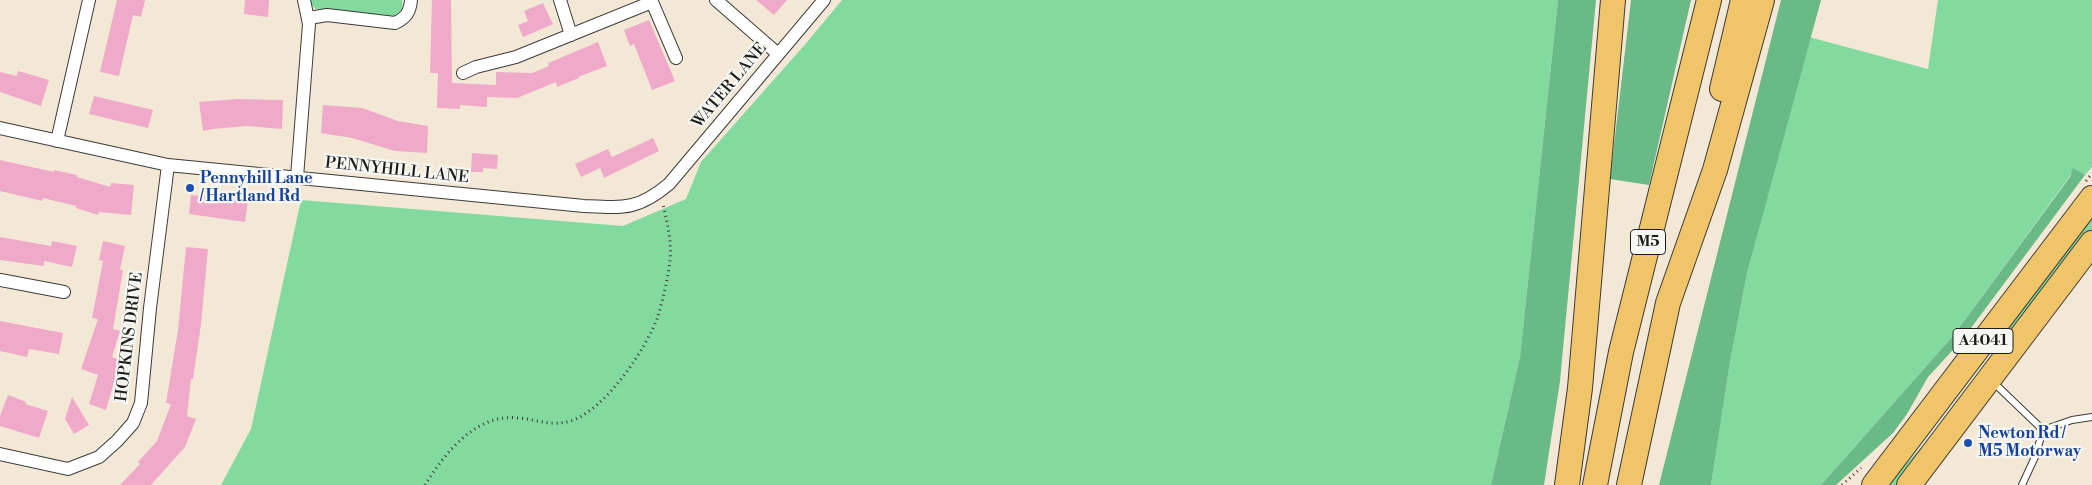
<!DOCTYPE html>
<style>
body{margin:0}
canvas{display:block;background:#f3e8d6}
</style>
<canvas width="2092" height="485"></canvas>
<script>
const context = document.querySelector('canvas').getContext('2d');
context.lineJoin = 'round';
function fill(path, color) { context.fillStyle = color; context.fill(path, 'evenodd'); }
function trace(path, color, width, dash) { context.strokeStyle = color; context.lineWidth = width; context.lineCap = dash ? 'butt' : 'round'; context.setLineDash(dash || []); context.stroke(path); }
function drawText(font, color, halo, rows, align = 'center') {
  context.font = font + ' "Libre Bodoni",serif'; context.lineWidth = 4.5; context.setLineDash([]); context.textBaseline = 'middle'; context.strokeStyle = halo; context.fillStyle = color; for (const [text, x, y, turn = 0] of rows) {
    context.save(); context.translate(x, y); context.rotate((+turn || 0) * Math.PI / 180); context.textAlign = isNaN(turn) ? turn : align; if (halo) context.strokeText(text, 0, 0); context.fillText(text, 0, 0); context.restore();
  }
}
fill(new Path2D(`
 M309,0H402C403,8 402,12 394,16L316,9L310,4Z
 M842,0H1558L1520,357L1491,485H221L251,429L301,200L623,226L686,199L701,162L808,41Z
 M1938,0H2092V167L2085,175L2073,169L2070,176L1953,336L1821,485H1711L1730,362L1747,273L1809,37L1928,69Z
 M2092,210V229L2010,343L1999,337Z
 M1958,400L1963,404L1902,485H1887L1926,442Z`), '#82da9f');
fill(new Path2D(`
 M1558,0H1596L1560,381L1544,485H1491L1520,357Z
 M1631,0H1691L1649,185L1610,179Z
 M1781,0H1821L1747,273L1730,362L1711,485H1659Z
 M2073,168L2085,175L1962,340L1928,377L1907,414L1893,433L1836,485H1821L1953,336L2070,177Z`), '#69ba86');
fill(new Path2D(`
 M117,0H145L141,17L133,15L119,76L100,72Z
 M245,0H269L268,17L244,14Z
 M432,0H451L452,83L496,85V72L532,73L549,66L548,63L598,42L607,66L578,77L579,78L557,87L556,82L517,98L487,97V107L460,105V109L437,108L438,73H430Z
 M756,0H787L774,15Z
 M543,3L553,24L523,37L518,25L528,21L524,11Z
 M649,20L675,81L652,90L634,44L630,46L624,30Z
 M18,71L49,80L41,106L0,92V72L17,76Z
 M94,96L153,110L148,128L89,114Z
 M237,99L283,100L282,129L248,126L212,129L203,131L199,102Z
 M323,105L362,108L398,121L428,126L427,153L395,151L352,138L321,133Z
 M653,138L659,151L604,178L600,168L581,177L575,164L608,149L612,157Z
 M472,153L498,155L497,169L483,168V172H471Z
 M0,160L54,172V170L77,175V177L110,187L111,183L134,185L131,215L99,212L98,215L76,208V206L43,198L42,201L0,191Z
 M191,195L248,201L245,222L189,214Z
 M0,237L51,246L52,241L77,246L72,267L44,261V266L0,260Z
 M103,241L125,246L120,270H123L113,329L120,331L112,357L120,360L106,410L89,404L98,375L81,369L98,319L92,318L103,261L99,260Z
 M186,247L208,249L201,324L193,379H191L187,416L196,419L185,447L151,485H120L140,464L138,462L157,441L171,404L166,403L178,330Z
 M0,321L63,333L59,354L29,349L27,357L0,351Z
 M8,395L26,402L25,404L48,411L39,438L0,426V416Z
 M72,397L89,425L74,434L65,419Z`), '#efaac9');
const lane = new Path2D(`
 M1992,381L2043,430
 M2022,485L2035,457L2043,430L2072,420L2092,417`);
const street = new Path2D(`
 M560,0L571,35
 M716,0L778,54
 M309,18L327,15L395,23C406,18 410,12 411,0
 M463,73L476,67L516,57L652,2L676,58
 M0,128L168,165L584,206C624,208 638,210 669,184L824,0
 M57,141L89,0
 M297,177L309,24L304,0
 M0,280L64,292
 M0,454L68,469L99,457L117,441L133,423L141,403L150,308L168,165`);
const highway = new Path2D(`
 M1722,89L1743,0
 M1567,485L1580,388L1613,0
 M1595,485L1621,352L1709,0
 M1629,485L1668,303L1715,170L1762,0
 M1874,485L2092,198
 M1909,485L2092,243`);
trace(lane, '#3c3b38', 8);
trace(street, '#3c3b38', 14);
trace(highway, '#3c3b38', 26);
trace(new Path2D(`
 M2086,181L2092,173
 M425,485C445,453 476,413 518,418C536,419 551,427 570,421C604,412 647,348 658,316C663,299 668,278 670,260C672,241 667,223 663,204
 M1842,485L1861,468`), '#3c3b38', 3, [1, 4]);
trace(lane, '#fff', 6);
trace(street, '#fff', 12);
trace(highway, '#f0c469', 24);
for (const [x, y, r, color] of [
 [190,188,5,"#1a4fb4"],
 [1968,443,5,"#1a4fb4"]
]) { const dot = new Path2D(); dot.arc(x, y, r, 0, 2 * Math.PI); context.fillStyle = color; context.fill(dot); trace(dot, '#f6f6f2', 2); }
for (const [x, y, w] of [
 [1648,242,35],
 [1983,341,60]
]) { const box = new Path2D(); box.roundRect(x - w / 2, y - 12.5, w, 25, 4); context.fillStyle = '#f6f6f2'; context.fill(box); trace(box, '#1c1c1c', 1); }
drawText('bold 15px', '#1c1c1c', null, [
 ["M5",1648,242],
 ["A4041",1983,341]
]);
drawText('16px', '#1c1c1c', '#f6f6f2', [
 ["WATER LANE",730,86,-50],
 ["PENNYHILL LANE",397,171,6],
 ["HOPKINS DRIVE",130,337,-83]
]);
drawText('bold 16px', '#164399', '#f6f6f2', [
 ["Pennyhill Lane",200,179],
 ["/ Hartland Rd",200,197],
 ["Newton Rd /",1978,434],
 ["M5 Motorway",1978,452]
], 'left');
</script>
